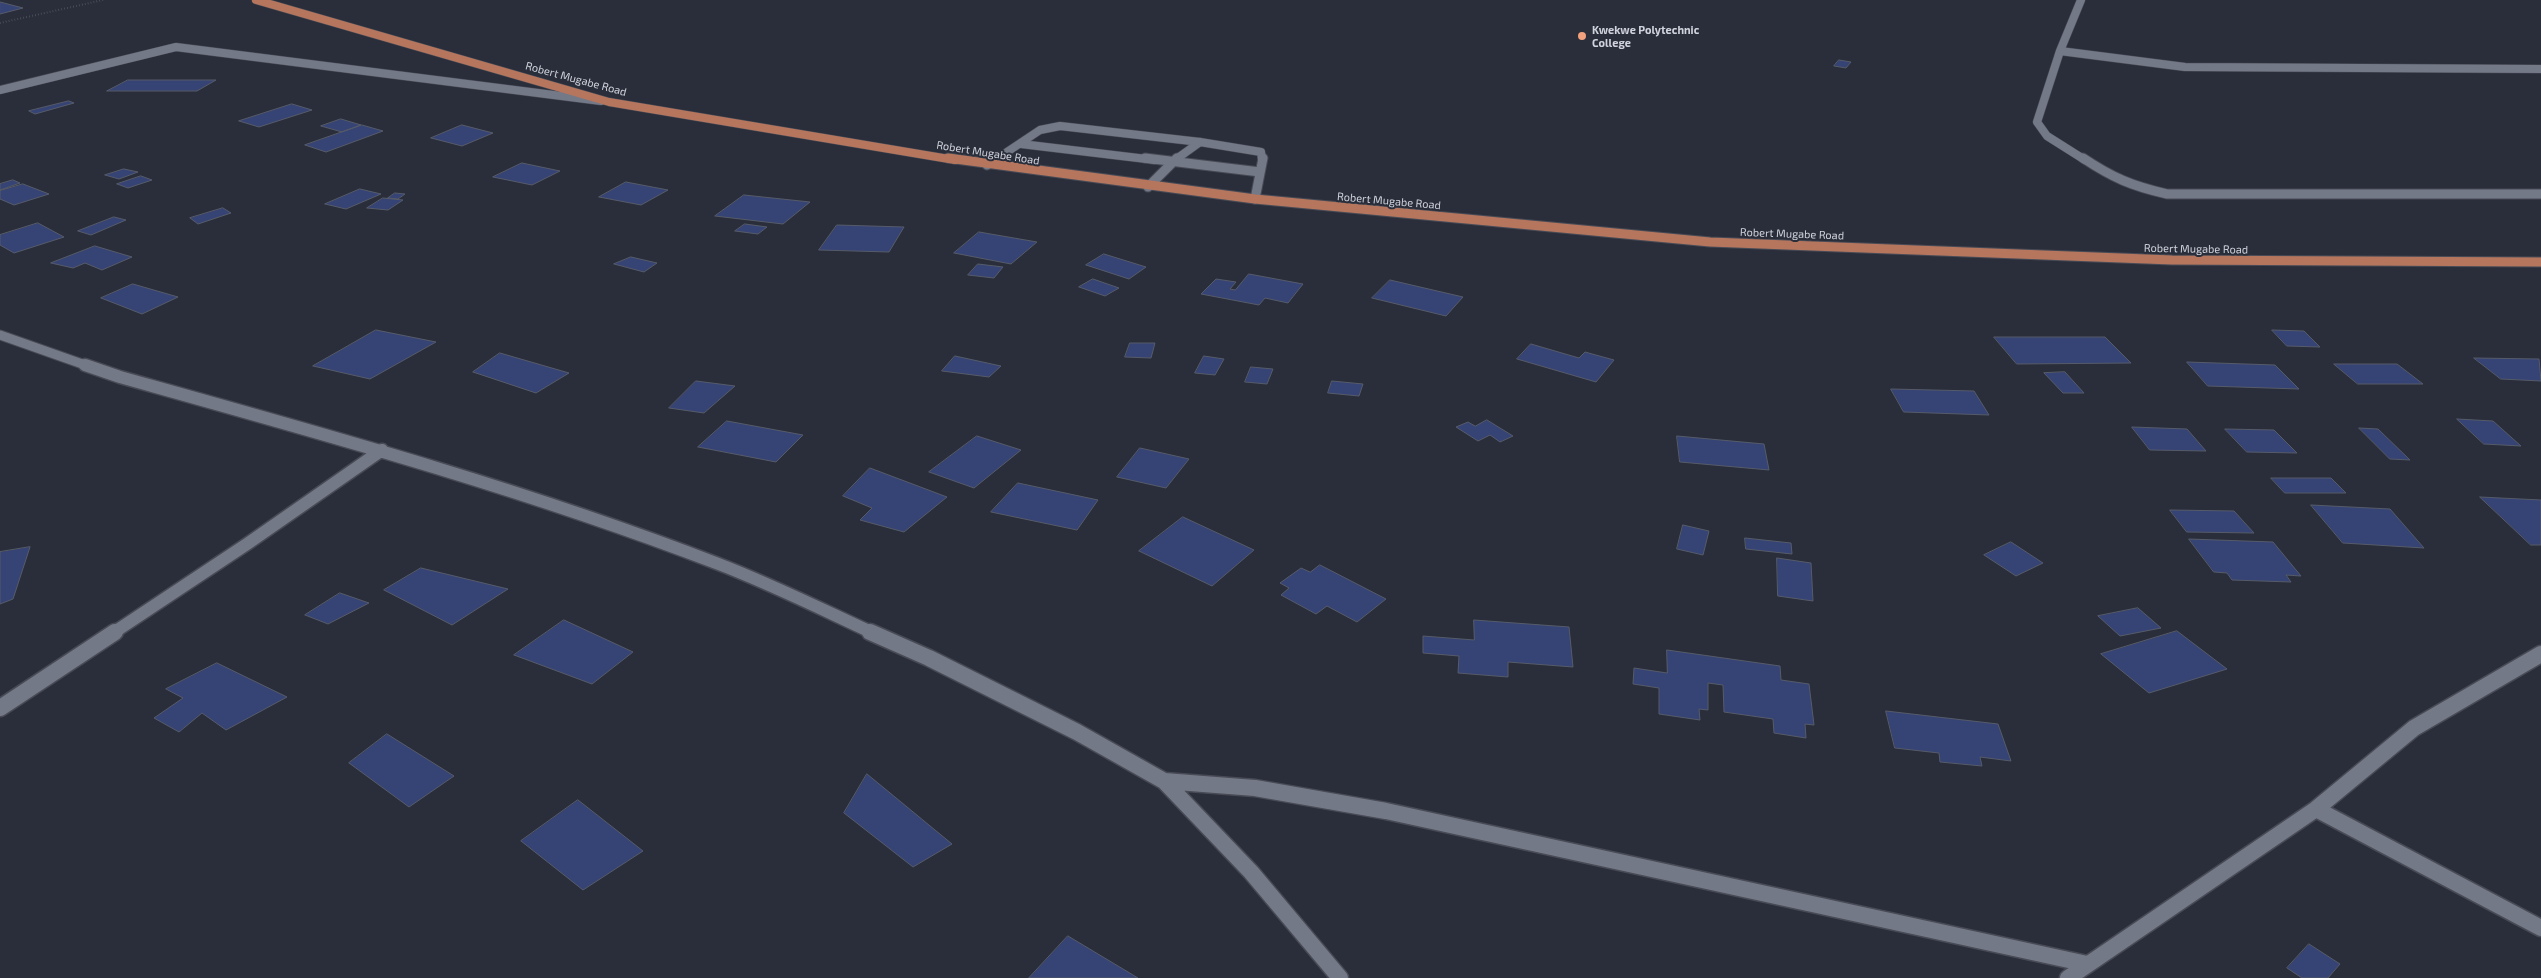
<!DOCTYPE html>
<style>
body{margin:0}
canvas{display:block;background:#2a2e3b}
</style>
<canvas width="2541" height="978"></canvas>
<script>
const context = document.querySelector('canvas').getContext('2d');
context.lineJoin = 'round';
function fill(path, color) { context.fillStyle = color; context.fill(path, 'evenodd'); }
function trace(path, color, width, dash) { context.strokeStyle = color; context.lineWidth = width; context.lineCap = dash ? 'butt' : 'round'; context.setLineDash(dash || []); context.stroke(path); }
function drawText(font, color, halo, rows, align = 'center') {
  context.font = font + ' "Exo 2",sans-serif'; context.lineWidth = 4; context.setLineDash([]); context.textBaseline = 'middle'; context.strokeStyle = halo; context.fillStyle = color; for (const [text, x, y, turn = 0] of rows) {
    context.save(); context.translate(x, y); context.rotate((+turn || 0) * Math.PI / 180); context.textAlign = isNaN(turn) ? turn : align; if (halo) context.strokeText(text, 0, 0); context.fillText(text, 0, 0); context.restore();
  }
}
const building = new Path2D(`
 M0,2L23,8L0,14Z
 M1839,60L1851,62L1846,68L1834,66Z
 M128,80H216L197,91H107Z
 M69,101L74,103L35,114L29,111Z
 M292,104L312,110L259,127L239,121Z
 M341,119L361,125L342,132L321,126Z
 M362,125L383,131L326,152L305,145Z
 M462,125L493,133L462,146L431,138Z
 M522,163L560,171L532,185L493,177Z
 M124,169L138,172L119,179L105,175Z
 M141,176L152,180L128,188L117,184Z
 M13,180L20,183L0,190V184Z
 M626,182L668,190L641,205L599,197Z
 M23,184L49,194L14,205L0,199V191Z
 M360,189L381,194L346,209L325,204Z
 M395,193L405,194L398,199L388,198Z
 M744,195L810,202L783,224L715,216Z
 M383,198L403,200L388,210L367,208Z
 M223,208L231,213L198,224L190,218Z
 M114,217L126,220L91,235L78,231Z
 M38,223L64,237L14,253L0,245V235Z
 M745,224L767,227L758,234L735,231Z
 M837,225L904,227L889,252L819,250Z
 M979,232L1037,242L1011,264L954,253Z
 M95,246L132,257L102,270L85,263L73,268L51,263Z
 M1104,254L1146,267L1129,279L1086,265Z
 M631,257L657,263L644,272L614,264Z
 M978,264L1003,267L994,278L968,275Z
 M1249,274L1303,284L1288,303L1265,298L1259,305L1201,294L1216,279L1236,282L1230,289L1235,290Z
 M1093,279L1119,288L1105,296L1079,287Z
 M1390,280L1463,297L1446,316L1372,298Z
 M133,284L178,297L142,314L101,298Z
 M376,330L436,342L370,379L313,366Z
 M2272,330L2304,331L2320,347L2287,346Z
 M1994,337H2105L2131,363L2017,364Z
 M1130,343H1155L1151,358L1125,357Z
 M1531,344L1579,358L1585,352L1614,360L1596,382L1517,359Z
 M500,353L569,373L536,393L473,372Z
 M955,356L1001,366L989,377L942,371Z
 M1204,356L1224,359L1215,375L1195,373Z
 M2474,358L2539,359L2541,381L2501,379Z
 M2187,362L2275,365L2299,389L2208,386Z
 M2334,364H2397L2423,384H2358Z
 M1251,367L1273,369L1267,384L1245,382Z
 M2065,372L2084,393H2063L2044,373Z
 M696,381L735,386L704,413L669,408Z
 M1332,381L1363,384L1359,396L1328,393Z
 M1891,389L1974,391L1989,415L1904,412Z
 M2457,419L2493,421L2521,446L2484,444Z
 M1487,420L1513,436L1500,442L1490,435L1478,441L1456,427L1468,422L1475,426Z
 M727,421L803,435L776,462L698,447Z
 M2132,427L2187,429L2206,451L2150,450Z
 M2359,428L2378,429L2410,460L2390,459Z
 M2225,429L2274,430L2297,453L2247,452Z
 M977,436L1021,450L974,488L929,472Z
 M1677,436L1764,444L1769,470L1680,462Z
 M1140,448L1189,459L1166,488L1117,477Z
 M870,468L947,497L904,532L860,520L872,508L843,496Z
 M2271,478H2331L2346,493H2285Z
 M1018,483L1098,500L1077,530L991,512Z
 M2480,497L2541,500V545H2531Z
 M2311,505L2390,509L2424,548L2343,543Z
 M2170,510L2234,511L2254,533L2187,532Z
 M1183,517L1254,550L1212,586L1139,551Z
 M1683,525L1709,531L1703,555L1677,549Z
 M1745,538L1791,543L1792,554L1746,549Z
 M2189,539L2273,542L2301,576L2286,575L2291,582L2232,580L2227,573L2214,572Z
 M2011,542L2043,563L2016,576L1984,555Z
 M30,547L13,599L0,604V552Z
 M1777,558L1811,563L1813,601L1778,596Z
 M1320,565L1355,583L1386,599L1357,622L1327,606L1316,614L1281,595L1289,588L1280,583L1301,568L1310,572Z
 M421,568L508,589L452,625L384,590Z
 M340,593L369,603L328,624L305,615Z
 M2138,608L2161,628L2120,636L2098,616Z
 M564,620L633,652L592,684L514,655Z
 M1474,620L1569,627L1573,667L1508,662V677L1458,673L1459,656L1423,653V636L1474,640Z
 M2177,631L2227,669L2149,693L2101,654Z
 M1667,650L1780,666L1781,680L1809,684L1814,725L1805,724L1806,738L1774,733L1773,719L1724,712L1723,685L1708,683V710L1699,709L1700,720L1659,714V688L1633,684L1634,668L1667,673Z
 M217,663L287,697L226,730L202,713L179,732L154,718L183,698L166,689Z
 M1886,711L1998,724L2011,761L1980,757L1982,766L1940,762L1939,753L1895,748Z
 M387,734L454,776L409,807L349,763Z
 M867,774L952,844L913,867L844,813Z
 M578,800L643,851L583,890L521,841Z
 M1068,936L1138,978H1029Z
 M2309,944L2340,964L2328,978H2302L2287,968Z`);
fill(building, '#364375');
trace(building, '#565b69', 1);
const minorFar3 = new Path2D(`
 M2081,0L2060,51L2037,122L2047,136L2085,160
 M2060,51L2185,67L2541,69
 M0,90L176,47L601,101
 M1021,144L1155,160
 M995,160L1040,130L1060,126L1200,142L1261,152L1262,160
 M1175,160L1200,142`);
const minorFar2 = new Path2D(`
 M1145,158L1260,172
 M2083,158C2113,178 2132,186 2167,194H2541
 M987,165L997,158
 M1148,187L1177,158
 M1255,199L1263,158
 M0,335L88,366`);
const minorFar1 = new Path2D(`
 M85,365L120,377C320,433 521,488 716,563C769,583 821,609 873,633
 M113,633L247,544L382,450`);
const minor = new Path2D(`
 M870,632L929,658L1077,732L1164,781L1251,872L1340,978
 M0,708L115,632
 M1164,781L1255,788L1386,811L2087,964
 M2316,809L2541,928
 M2068,978L2316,809L2414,728L2541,654`);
const majorFar1 = new Path2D(`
 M256,0L609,102L955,160`);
const major = new Path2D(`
 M948,158L1255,199L1710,242L2172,260L2541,262`);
trace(minorFar3, '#484b56', 9);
trace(minorFar2, '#484b56', 11);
trace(minorFar1, '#484b56', 15);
trace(minor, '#484b56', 19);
trace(majorFar1, '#484b56', 9);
trace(major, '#484b56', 11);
trace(new Path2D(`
 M0,23L103,0`), '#60646f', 2, [0.5, 2.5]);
trace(minorFar3, '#747988', 8);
trace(minorFar2, '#747988', 9);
trace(minorFar1, '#747988', 12);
trace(minor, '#747988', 16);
trace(majorFar1, '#b6765d', 8);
trace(major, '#b6765d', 9);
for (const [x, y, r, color] of [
 [1582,36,5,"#f2a17e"]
]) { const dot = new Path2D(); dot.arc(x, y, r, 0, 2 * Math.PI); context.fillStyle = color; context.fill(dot); trace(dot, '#2a2e3b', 2); }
drawText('bold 11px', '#d0d3db', '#2a2e3b', [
 ["Kwekwe Polytechnic",1592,30],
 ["College",1592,43]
], 'left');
drawText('11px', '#d0d3db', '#2a2e3b', [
 ["Robert Mugabe Road",576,79,15],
 ["Robert Mugabe Road",988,153,9],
 ["Robert Mugabe Road",1389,201,5],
 ["Robert Mugabe Road",1792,234,2],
 ["Robert Mugabe Road",2196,249,1]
]);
</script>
